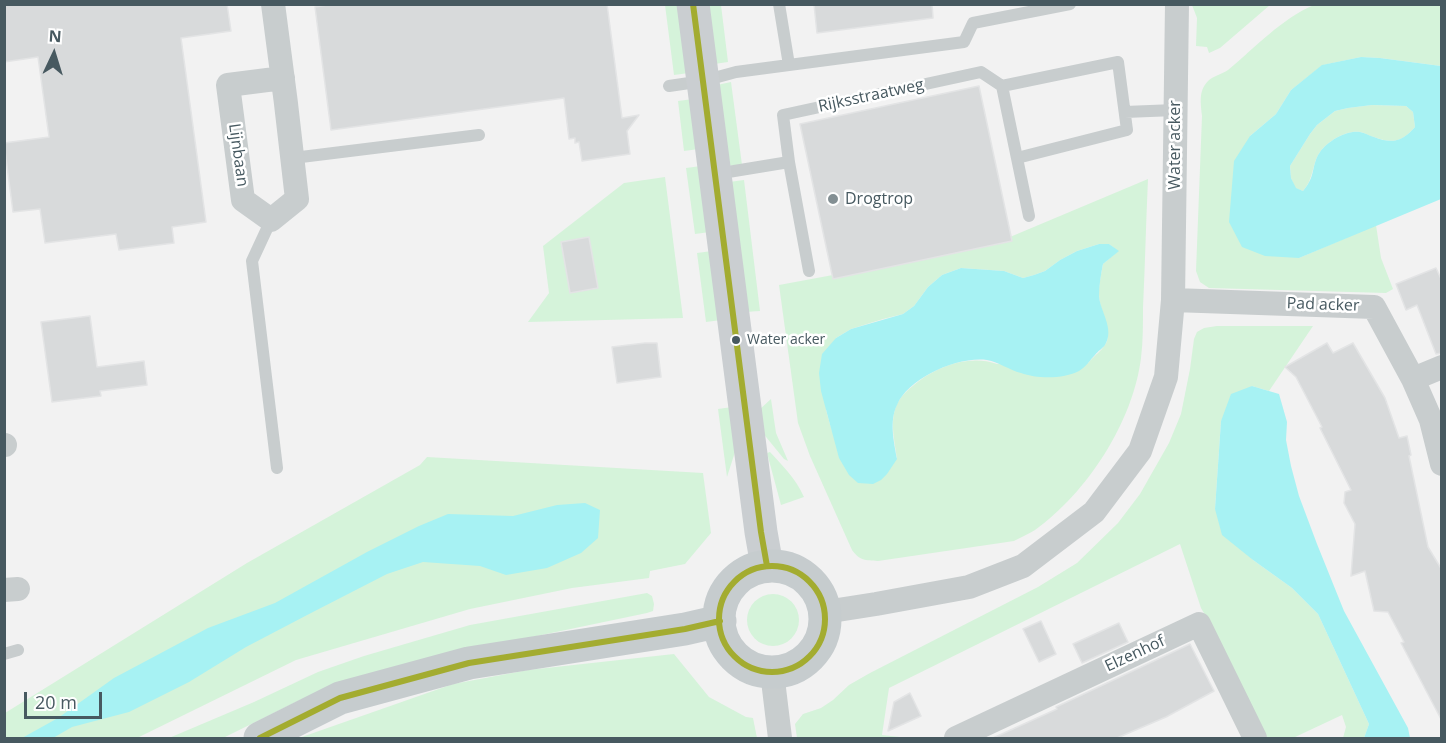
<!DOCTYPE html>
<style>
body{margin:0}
#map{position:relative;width:1446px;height:743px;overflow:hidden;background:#f2f2f2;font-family:"Open Sans",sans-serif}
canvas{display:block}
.frame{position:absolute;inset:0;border:6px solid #475960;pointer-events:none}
.north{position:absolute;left:24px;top:24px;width:60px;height:60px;-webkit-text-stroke:4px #fff;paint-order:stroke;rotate:4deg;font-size:16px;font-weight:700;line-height:24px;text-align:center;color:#475960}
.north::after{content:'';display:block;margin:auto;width:21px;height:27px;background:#475960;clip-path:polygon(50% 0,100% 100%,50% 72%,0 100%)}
.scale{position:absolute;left:24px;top:692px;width:78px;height:27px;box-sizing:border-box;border:3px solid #475960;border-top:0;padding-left:8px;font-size:18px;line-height:21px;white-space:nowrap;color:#475960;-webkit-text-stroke:4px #fff;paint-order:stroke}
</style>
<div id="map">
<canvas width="1446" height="743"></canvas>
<div class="frame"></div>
<div class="north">N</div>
<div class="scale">20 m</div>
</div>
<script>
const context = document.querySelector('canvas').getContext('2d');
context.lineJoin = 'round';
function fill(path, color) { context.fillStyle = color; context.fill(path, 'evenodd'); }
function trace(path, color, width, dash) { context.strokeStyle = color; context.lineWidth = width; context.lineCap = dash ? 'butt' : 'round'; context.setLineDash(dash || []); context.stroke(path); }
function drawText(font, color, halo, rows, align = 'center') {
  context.font = font + ' "Open Sans",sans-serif'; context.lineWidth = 5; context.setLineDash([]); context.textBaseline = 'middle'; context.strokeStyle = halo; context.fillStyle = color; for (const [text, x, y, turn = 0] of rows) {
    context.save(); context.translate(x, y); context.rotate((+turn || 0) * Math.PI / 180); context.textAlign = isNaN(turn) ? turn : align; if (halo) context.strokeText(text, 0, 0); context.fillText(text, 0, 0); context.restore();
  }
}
fill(new Path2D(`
 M665,5H680L689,73L674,75Z
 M706,5H721L728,62L714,64Z
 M1192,5V4L1270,5L1220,48L1209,53L1207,47L1196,46L1197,18Z
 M1314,5H1441V66L1380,58L1361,57L1323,65L1291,90L1276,114L1250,136L1299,258L1376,225L1381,258L1393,289L1386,293L1209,288L1200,282L1196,271L1202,116C1201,104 1198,91 1208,81C1213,76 1222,74 1228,70C1256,47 1281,19 1314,5Z
 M731,82L742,165L727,166L717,85Z
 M693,99L699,149L684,151L678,101Z
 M1372,105L1406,106L1413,112L1415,127C1402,142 1393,144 1374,137C1369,136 1365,133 1360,132C1346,130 1328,141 1320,152C1314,160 1314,170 1310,179C1309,183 1306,187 1303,191L1295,188L1291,178L1290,166L1310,134L1317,125L1335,111L1348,108Z
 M701,166L710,232L695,234L686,168Z
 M665,177L683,318L528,322L549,293L543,246L624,183Z
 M1148,179C1146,222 1145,265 1143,308C1143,324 1143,342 1141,358C1133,422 1087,493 1035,530C1029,534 1021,537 1014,541L878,561C865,560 860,561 852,550L810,456L798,423L779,285L833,275L1010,237ZM1099,244H1109L1118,251L1103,264C1101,276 1097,290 1100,303C1102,314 1111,329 1107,341C1104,349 1094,356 1088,363L997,364C970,355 941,365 919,381C910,388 902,394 897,404C889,421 895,442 897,459L832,431L826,410L836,338L851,329L883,319L903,314L914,306L928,287L942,275L961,268L1004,271L1023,278L1034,275L1045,271L1060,260L1077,251Z
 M744,180L760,311L745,312L729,182Z
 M712,251L721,320L706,322L697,253Z
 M1217,326H1313L1269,391L1252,386L1221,421L1215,509L1253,560L1292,588L1318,614L1369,724L1364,738H1343L1346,727L1342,715L1293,738H1266L1212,627L1201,608L1180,544L889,688L882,735L909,738H797L795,724L803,714L821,708L833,700L849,685L870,673L1038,587L1077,563L1118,523L1140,494L1169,443L1181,414L1190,369L1194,339L1197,332L1204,328Z
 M771,399L776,433L788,461L784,459L762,432L759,410Z
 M732,407L735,452L727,477L718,409Z
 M770,452C783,466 796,479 804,497L781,505L767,453Z
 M427,457L703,473L711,533L685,564L650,571L649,578L572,588L470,609L296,660L137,738H5V713L247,563L420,465Z
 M647,593L652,596L654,604L653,611L647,613L422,660L300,700L223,738H169L254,702L318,672L364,656L470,625Z
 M747 620a26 26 0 1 1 52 0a26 26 0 1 1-52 0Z
 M674,654L709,697L746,717L753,718L757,738H299L453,684L528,670Z`), '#d5f3da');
fill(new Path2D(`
 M1361,57L1380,58L1441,66V199L1299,258L1265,256L1242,247L1229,222L1234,161L1250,136L1276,114L1291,90L1322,65ZM1372,105L1406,106L1413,112L1415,127C1402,142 1392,144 1374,137C1370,136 1365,133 1360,132C1346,130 1328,141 1320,152C1314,160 1314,170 1311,178C1309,183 1306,187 1303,191L1296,188L1291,178L1290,166L1310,134L1317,125L1335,111L1348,108Z
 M1099,244H1109L1119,251L1103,264C1101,274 1099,285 1099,296C1100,311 1115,329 1105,345C1103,348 1098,351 1095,355C1090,360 1086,367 1079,371C1064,379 1037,379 1021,373C1009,370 999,362 987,360C958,356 908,378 897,405C889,421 894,442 897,459L887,474L881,480L873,484L858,483L849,475L839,458L821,391L819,373L822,354L836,338L851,329L903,314L914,306L928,287L942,275L961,268L1004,271L1023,278L1034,275L1045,271L1060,260L1077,251Z
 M1252,386L1279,394L1287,422L1286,440L1291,466L1299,496L1317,544L1344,611L1408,728L1410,738H1364L1369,724L1318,614L1292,588L1253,560L1222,535L1215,509L1221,421L1231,394Z
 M585,503L600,510L598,538L581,553L547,568L506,575L480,566L423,562L387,574L311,613L246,647L189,682L129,712L72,727L53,738H22L58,718L114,678L208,628L275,603L367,552L419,526L448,514L513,516L557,505Z`), '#a7f2f3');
const building = new Path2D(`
 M4,4H227L231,31L181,38L206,222L172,227L174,243L119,250L116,234L45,243L40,209L13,212L4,143L49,137L38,57L4,62Z
 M333,4H607L622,118L639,115L627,131L630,154L582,161L579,142L575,143V138L569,139L564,98L331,130L315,7Z
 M814,4H932L933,18L817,33Z
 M979,86L1012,241L833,279L800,124Z
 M589,237L598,288L570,293L561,242Z
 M1436,268L1442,281V353L1436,354L1417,305L1406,310L1396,284Z
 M90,316L97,367L144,361L147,385L100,391L101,396L52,402L41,322Z
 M645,343H657L661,377L617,383L612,347Z
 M1327,343L1333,353L1353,343L1385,398L1399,438L1407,436L1411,455L1409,456L1428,547L1442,570V721L1401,643L1404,642L1388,612L1374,611L1365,571L1351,576L1355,524L1344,503L1345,492L1351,490L1320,428L1322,427L1296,377L1285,367Z
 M1041,621L1056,654L1039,662L1023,629Z
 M1119,623L1128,642L1082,663L1073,644Z
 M1190,644L1214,691L1166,717L1117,738H993L1057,709L1056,707Z
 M910,693L921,716L888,731L894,702Z`);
fill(building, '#d8dadb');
trace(building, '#e3e4e5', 1.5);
trace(new Path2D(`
 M789,65L964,42L973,23L1070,4
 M669,86L703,81L736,72L789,65L779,4
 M1002,86L1118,62L1127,130L1017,158
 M1125,112L1175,110
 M293,158L479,135
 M789,162L783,115L981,72L1002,86L1029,216
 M716,174L789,162L809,271
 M271,220L252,261L277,468
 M4,654L18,650`), '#c8cdce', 12);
trace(new Path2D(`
 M273,4C282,69 290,134 297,199L271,220L243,200L228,85L283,78
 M1173,300L1374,307L1413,379L1431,420L1442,464
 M1413,379L1442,367
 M4,445H5
 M4,590L18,589
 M825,612L876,604L969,587L1023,566L1094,512L1140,451L1166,377L1173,300L1177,4
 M772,672L780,738
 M956,738L1199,624L1255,738`), '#c8cdce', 24);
trace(new Path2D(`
 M693,4L761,532L767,566`), '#caced1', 33);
trace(new Path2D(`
 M719 619a53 53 0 1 1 106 0a53 53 0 1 1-106 0Z
 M260,738L340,698L469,663L685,629L720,621`), '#c6ccce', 33);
trace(new Path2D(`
 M693,4L761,532L767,566
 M719 619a53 53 0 1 1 106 0a53 53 0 1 1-106 0Z
 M260,738L340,698L469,663L685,629L720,621`), '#a3ac30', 6);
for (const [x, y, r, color] of [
 [833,199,6,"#838f93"],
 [736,340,5,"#475960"]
]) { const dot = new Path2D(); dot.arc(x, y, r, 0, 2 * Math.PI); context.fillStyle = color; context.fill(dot); trace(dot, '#fff', 2); }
drawText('14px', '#475960', '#fff', [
 ["Water acker",747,340]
], 'left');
drawText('16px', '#475960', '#fff', [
 ["Rijksstraatweg",871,96,-12],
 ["Water acker",1175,145,-90],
 ["Lijnbaan",238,155,82],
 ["Pad acker",1323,305,2],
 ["Elzenhof",1135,654,-25]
]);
drawText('16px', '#475960', '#fff', [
 ["Drogtrop",845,199]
], 'left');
</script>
